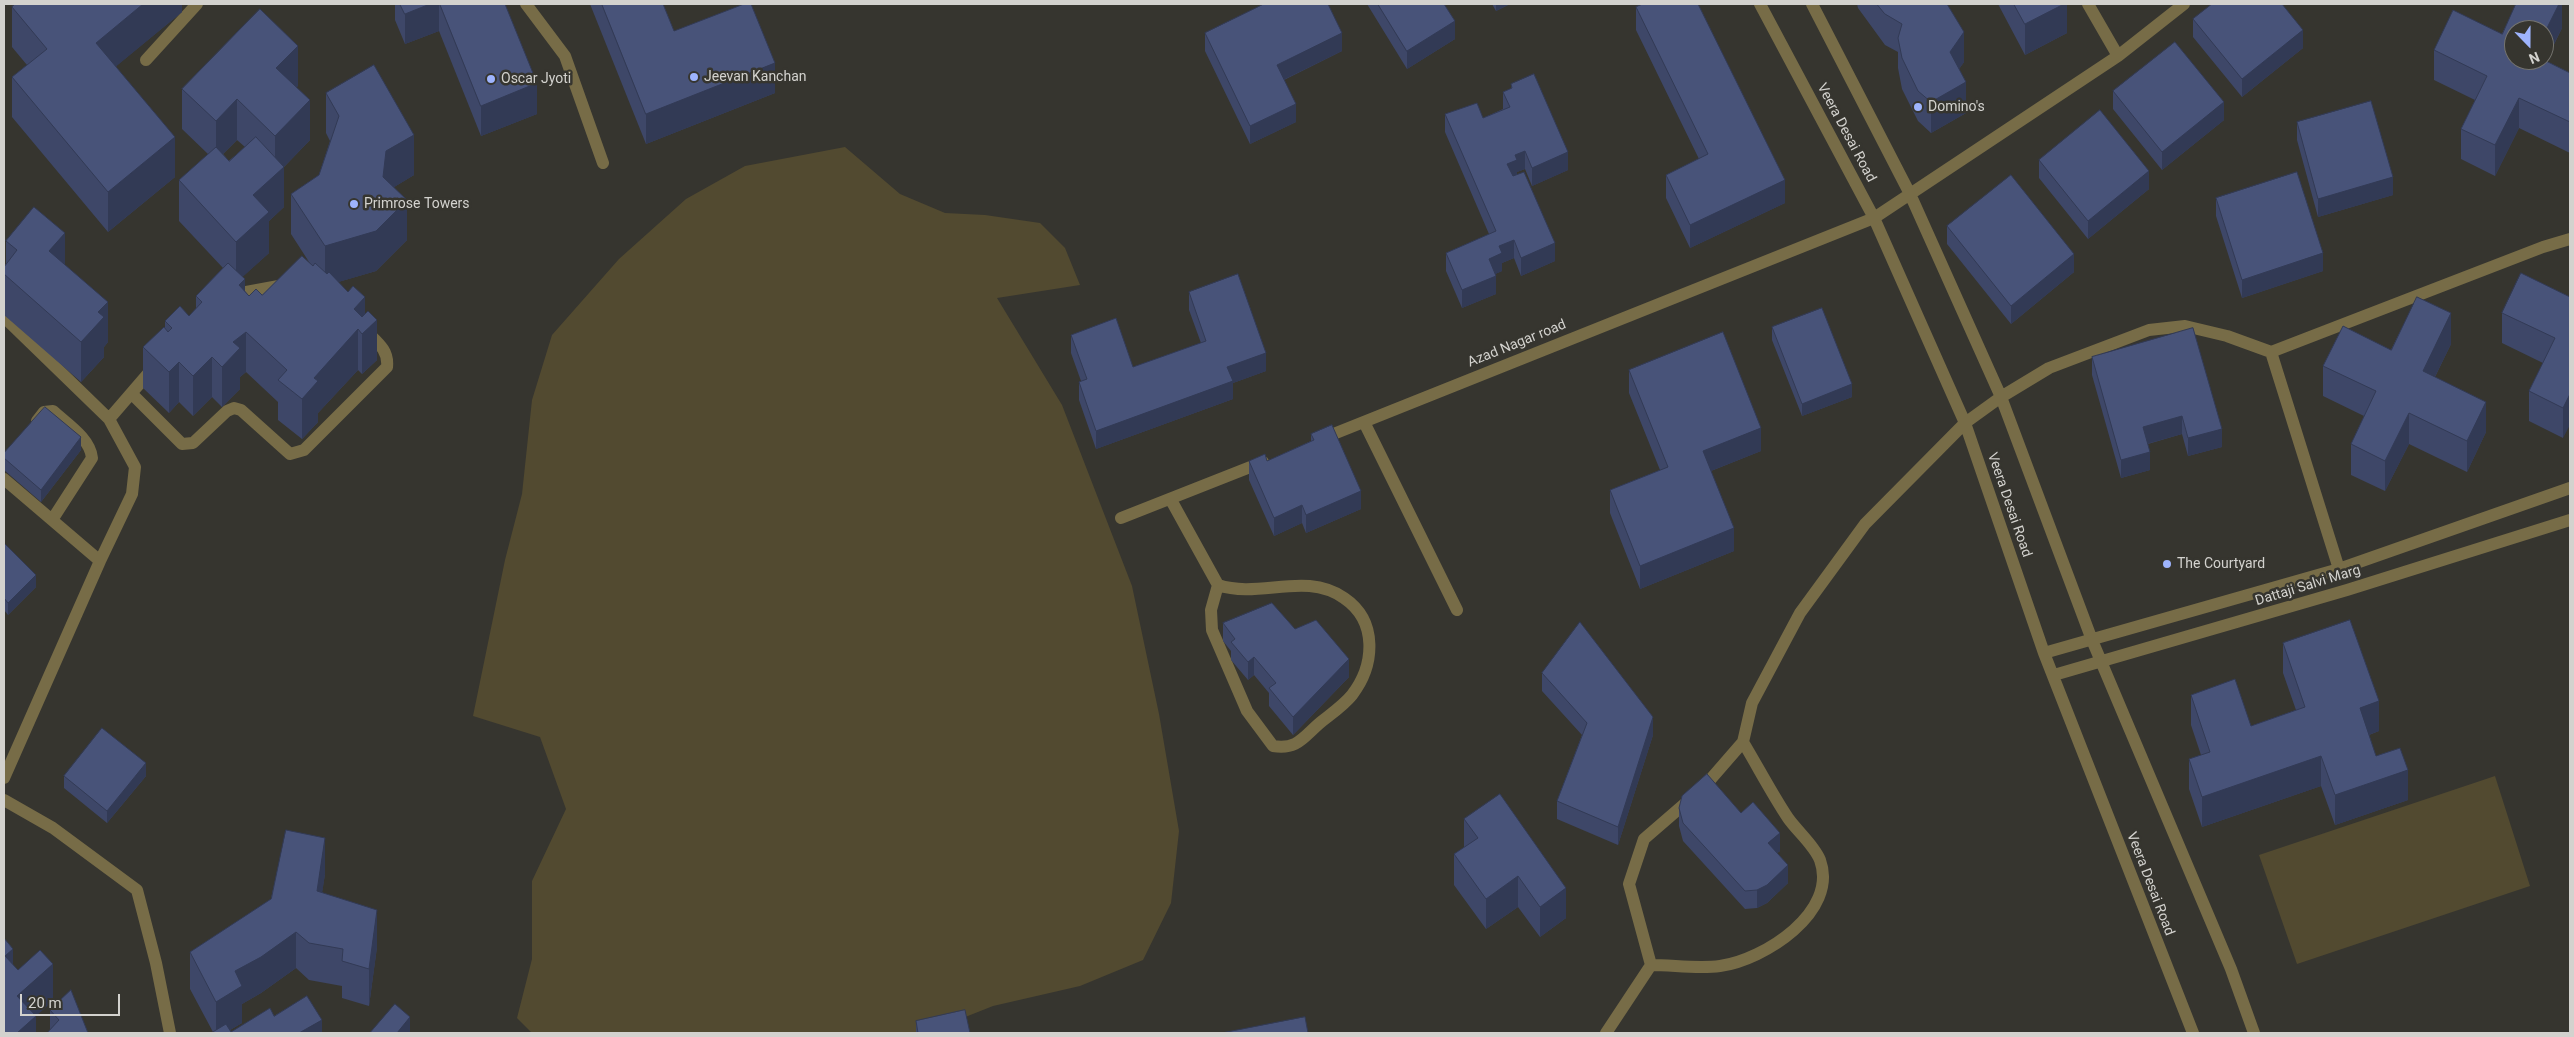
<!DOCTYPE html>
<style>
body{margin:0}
#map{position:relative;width:2574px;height:1037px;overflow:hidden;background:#36352f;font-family:Roboto,sans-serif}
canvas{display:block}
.frame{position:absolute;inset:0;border:5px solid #d3d2ce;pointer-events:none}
.north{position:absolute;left:2504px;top:20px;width:50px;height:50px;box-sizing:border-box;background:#36352f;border:1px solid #75746f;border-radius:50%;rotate:158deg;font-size:14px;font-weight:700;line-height:20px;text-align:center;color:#d3d2ce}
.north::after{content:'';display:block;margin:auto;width:18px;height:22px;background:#9eb4fd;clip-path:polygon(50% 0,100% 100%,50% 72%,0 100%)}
.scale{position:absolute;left:20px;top:994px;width:100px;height:22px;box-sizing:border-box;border:2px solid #d3d2ce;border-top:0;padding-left:6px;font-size:15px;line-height:18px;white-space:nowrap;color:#d3d2ce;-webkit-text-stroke:4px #36352f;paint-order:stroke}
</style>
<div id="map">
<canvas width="2574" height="1037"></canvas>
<div class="frame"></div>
<div class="north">N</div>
<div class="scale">20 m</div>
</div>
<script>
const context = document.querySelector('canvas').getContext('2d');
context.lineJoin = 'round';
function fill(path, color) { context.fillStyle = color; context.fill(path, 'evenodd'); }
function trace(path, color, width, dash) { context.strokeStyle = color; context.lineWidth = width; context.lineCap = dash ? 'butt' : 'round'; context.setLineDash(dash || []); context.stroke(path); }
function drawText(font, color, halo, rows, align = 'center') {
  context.font = font + ' Roboto,sans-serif'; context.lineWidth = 5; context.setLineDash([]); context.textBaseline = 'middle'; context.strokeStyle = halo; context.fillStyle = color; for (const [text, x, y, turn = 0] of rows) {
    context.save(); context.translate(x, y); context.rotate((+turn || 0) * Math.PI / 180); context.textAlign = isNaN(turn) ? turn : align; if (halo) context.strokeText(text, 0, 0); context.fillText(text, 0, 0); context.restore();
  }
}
fill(new Path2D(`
 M845,147L900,194L945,213L985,215L1040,223L1065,248L1080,285L997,298L1062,405L1132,586L1159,714L1179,831L1171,903L1143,960L1080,986L993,1006L925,1033H532L517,1018L532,959V881L566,809L540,737L473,716L505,560L522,494L532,400L552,335L619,259L686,199L745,166Z
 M2495,776L2530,886L2297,964L2259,855Z`), '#524a30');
trace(new Path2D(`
 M526,4L565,56L603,163
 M1760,4L1874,218L1965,423L2044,653L2193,1033
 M1812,4L1910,194L2001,397L2092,640L2231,969L2254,1033
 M2088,4L2118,56
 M146,60L197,4
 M230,295L284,285
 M4,317L109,419L135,467L132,494L100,561L4,778
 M132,394L182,444L193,443L227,411L234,408L241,410L290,454L304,450L387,367C389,350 377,342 366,331
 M109,419L153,368
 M37,421L44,412L53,411C67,424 90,438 92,458L52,520
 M1364,422L1457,610
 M1321,439L1874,218L2118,56L2184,4
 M4,479L100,561
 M1171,500L1218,585C1260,599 1305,571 1344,598C1378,621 1375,665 1352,695C1344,705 1331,714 1321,722C1303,737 1298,750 1273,746L1247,711L1212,630L1211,610L1218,585
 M1121,518L1263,462
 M2339,569L2271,352L2543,247L2570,239
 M2044,653L2339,569L2570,488
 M2054,675L2347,590L2570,520
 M4,800L53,828L137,890L156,963L170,1033
 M1651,965C1673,965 1698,969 1720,966C1764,960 1839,912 1820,860C1814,845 1797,831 1788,818C1772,794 1758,767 1743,742
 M1606,1033L1651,965L1629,884L1644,839L1703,788L1743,742L1752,703L1800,613L1865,524L1965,423L2001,397L2049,368L2149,330L2185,326L2227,336L2271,352`), '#776c47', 12);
fill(new Path2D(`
 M182,4V12L116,66L175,177L108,232L12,117V77L27,65L12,47V7Z
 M395,4H505L537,114L481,136L439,31L405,44L395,20Z
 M590,4H663L674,31L775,93L646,144Z
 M1367,4H1444L1455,39L1407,69Z
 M1492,4H1510L1496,11Z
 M1857,4H1947L1964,62L1959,69L1966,113L1931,133L1918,121L1902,89L1898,68V52L1885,45L1858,8Z
 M1998,4H2067V33L2025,55Z
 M2562,4V28L2546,61L2570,73V153L2519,128L2495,176L2461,159V129L2475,100L2434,80V50L2502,34Z
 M1636,7L1785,203L1690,248L1666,198V175L1699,159L1636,30Z
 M2193,19L2303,48L2242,97L2193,37Z
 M1205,33L1342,51L1284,80L1296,122L1250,144L1205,51Z
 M1511,84L1568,170L1532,186L1525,169L1517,172V175L1555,261L1521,276L1514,258L1502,263V271L1495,274L1496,294L1462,308L1446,271V253L1489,234L1445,132V114L1483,118L1503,109V92L1511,89Z
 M298,86L296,87L310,140L284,167V207L269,221V253L242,277L245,291L249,296L262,295L311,265L291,234V194L319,175L330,141L326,133V93L414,175L394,187L407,240L376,271L338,282L365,314L377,360L362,374L358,370L318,413V422L302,439L278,420V402L246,372L240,377V389L222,407L212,397L193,416L179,402L169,413L143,388V347L165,329V321L189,316L196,309V296L223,268L179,221V180L208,154L182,129V89ZM237,140L245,147L229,161L223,154Z
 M2113,91L2224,120L2162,170L2113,109Z
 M2297,122L2393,195L2318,217L2297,140Z
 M2039,160L2149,189L2088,239L2039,178Z
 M2216,198L2323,271L2242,298L2216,216Z
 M1947,226L2074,272L2011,324L1947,244Z
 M6,241L65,265L108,342L104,347V357L81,382L4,315V267L6,264Z
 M1189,292L1266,371L1233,383V399L1096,449L1079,400V382L1081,381L1071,353V335L1133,367L1201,343L1189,310Z
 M2570,297L2563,438L2529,421V391L2543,363L2502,343V313Z
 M1772,327L1852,397L1802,416L1772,340Z
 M2193,328L2222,447L2188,456L2182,434L2148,444L2150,470L2121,478L2092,375V357Z
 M2451,344L2435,377L2486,432L2467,472L2409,444L2385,491L2351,475V444L2364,416L2323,396V366L2391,350Z
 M1629,370L1761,451L1711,471L1734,551L1640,589L1610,513V490L1660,470L1629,393Z
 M1311,434L1361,509L1306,533L1302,523L1274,536L1249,480V461H1267L1311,441Z
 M81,450L41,502L4,470V453Z
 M4,543L36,587L8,615L4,610Z
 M1223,623L1295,629L1349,677L1293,735L1269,706V693L1254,675L1248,680L1231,660V651L1223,641Z
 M2283,643L2379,731L2369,735L2376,756L2408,800L2335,825L2321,786L2202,827L2189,789V759L2201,755L2191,725V695L2251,726L2296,710L2283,673Z
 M1542,673L1653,735L1618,845L1557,819V801L1582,735L1542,691Z
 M64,776H146L107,823L64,788Z
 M1679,808L1741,813L1780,851L1777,853L1788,883L1767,903L1757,908L1745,909L1683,841L1679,826Z
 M1464,819L1566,918L1540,937L1518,907L1486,929L1454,885V854L1464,848Z
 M325,874L322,892L377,947L369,1006L342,998V986L309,980L296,968L261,993L242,1004V1023L230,1030L231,1032L274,1016L322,1033L213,1032L190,989V952Z
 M50,1010L88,1033L50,1030Z
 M916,1021L970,1033H916Z`), '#3e4768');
fill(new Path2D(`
 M143,4H182V12L96,83V43Z
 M430,4H439V31L405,44V14Z
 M1496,4H1510L1496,11Z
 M2064,4H2067V33L2025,55V24Z
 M2559,4H2562V28L2533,85L2544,60V34Z
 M1455,21V39L1407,69V51Z
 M2303,30V48L2242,97V79Z
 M1964,32V62L1950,82V52Z
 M1342,33V51L1277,83V65Z
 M298,46V86L276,108V68Z
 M775,63V93L646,144V114Z
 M1966,82V113L1931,133V102Z
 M537,83V114L481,136V106Z
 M2519,98V128L2495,176V145Z
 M237,99V140L216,161V121Z
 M310,100V140L279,172L284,167V207L269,221V253L236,283V242L253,195L275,175V136Z
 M2224,102V120L2162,170V152Z
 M1296,104V122L1250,144V126Z
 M414,135V175L386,192L383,177L386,151Z
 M175,137V177L108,232V192Z
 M1525,151V169L1517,172V178L1507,182V164L1515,155Z
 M1568,152V170L1532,186V168Z
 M2149,171V189L2088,239V221Z
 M2393,177V195L2318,217V199Z
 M1785,180V203L1690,248V225Z
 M407,200V240L376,271L325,286V246Z
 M65,233V273L49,251Z
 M1514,240V258L1502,263V271L1489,277V259L1499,246Z
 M1555,243V261L1521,276V258Z
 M2323,253V271L2242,298V280Z
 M2074,254V272L2011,324V306Z
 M1496,276V294L1462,308V290Z
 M245,279V319L239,285Z
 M365,297V331L377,320V360L362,374V334L358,329V370L318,413V422L302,439V399L354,309Z
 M108,302V342L104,347V357L81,382V342L98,312Z
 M2451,313V344L2423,401V371Z
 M246,332V372L240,377V389L222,407V367L233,342Z
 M1266,353V371L1233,383V399L1096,449V431L1227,367Z
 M212,357V397L193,416V376Z
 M179,362V402L169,413V372Z
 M1852,384V397L1802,416V404Z
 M2570,394V425L2563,438V408Z
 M2486,402V432L2467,472V441Z
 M2409,413V444L2385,491V461Z
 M2182,416V434L2143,445V427Z
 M1761,428V451L1703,474V451Z
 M2222,429V447L2188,456V438Z
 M81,437V450L41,502V490Z
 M2150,452V470L2121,478V460Z
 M1361,491V509L1306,533V515Z
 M1302,505V523L1274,536V518Z
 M1734,528V551L1640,589V566Z
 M36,575V587L8,615V603Z
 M1254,657V675L1248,680V662Z
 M1349,659V677L1293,735V717Z
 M2379,701V731L2360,738V708Z
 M1653,717V735L1618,845V827Z
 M2321,756V786L2202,827V797Z
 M146,763V776L107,823V811Z
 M2408,770V800L2335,825V795Z
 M1780,833V851L1768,861V843Z
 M325,838V874L317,928V891Z
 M1788,865V883L1767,903L1757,908V890Z
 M1518,876V907L1486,929V899Z
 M1566,888V918L1540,937V907Z
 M377,910V947L369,1006V969Z
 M296,932V968L261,993L242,1004V1023L225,1033H216V1002L235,971Z
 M13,949V986L5,956Z
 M53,964V1001L17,1033V996Z
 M36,1016V1033H17Z
 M410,1017V1033H397Z
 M322,1020V1033H299Z`), '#323a55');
const building = new Path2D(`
 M15,4H143L96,43L175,137L108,192L12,77L47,49L12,7Z
 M400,4H430L405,14Z
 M440,4H505L537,83L481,106Z
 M602,4H663L674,31L744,4H751L775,63L646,114Z
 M1264,4H1328L1342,33L1277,65L1296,104L1250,126L1205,33Z
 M1378,4H1444L1455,21L1407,51Z
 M1643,4H1698L1785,180L1690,225L1666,175L1708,154L1636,7Z
 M1877,4H1947L1964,32L1950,52L1966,82L1931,102L1918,91L1902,58L1898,38L1902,24L1885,14Z
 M2014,4H2064L2025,24Z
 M2212,4H2282L2303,30L2242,79L2193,19Z
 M2516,4H2559L2544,34V30H2514V60H2544L2570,73V122L2519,98L2495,145L2461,129L2487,76L2434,50L2453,10L2502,34Z
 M260,9L298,46L276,68L310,100L275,136L237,99L216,121L182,89Z
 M2175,42L2224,102L2162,152L2113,91Z
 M374,65L414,135L386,151L383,177L407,200L376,231L325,246L291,194L319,175L339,116L326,93Z
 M1534,74L1568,152L1532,168L1525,151L1515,155L1517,160L1507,164L1513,176L1524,172L1555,243L1521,258L1514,240L1499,246L1502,253L1489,259L1496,276L1462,290L1446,253L1496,231L1445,114L1477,103L1483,118L1510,107L1503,92L1512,88L1511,84Z
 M2371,101L2393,177L2318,199L2297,122Z
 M2100,110L2149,171L2088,221L2039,160Z
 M256,137L284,167L253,195L269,212L236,242L179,180L216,147L229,161Z
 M2297,172L2323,253L2242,280L2216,198Z
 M2011,175L2074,254L2011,306L1947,226Z
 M34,207L65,233L49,251L108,302L98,312L104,317L81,342L4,274V267L17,250L6,241Z
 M302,256L313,266L315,263L327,274L329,272L348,292L353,286L365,297L354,309L362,317L368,311L377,320L362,334L358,329L314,378L318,381L302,399L278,380L287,370L246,332L233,342L240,348L222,367L212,357L193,376L179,362L169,372L143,347L164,327L168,332L172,328L165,321L180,306L189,316L202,302L196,296L228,263L245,279L239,285L249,296L256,289L262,295Z
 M2521,273L2570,297V295V394L2563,408L2529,391L2555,338L2502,313Z
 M1238,274L1266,353L1227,367L1233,381L1096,431L1079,382L1087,379L1071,335L1116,318L1133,367L1206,341L1189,292Z
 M2417,297L2451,313L2423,371L2486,402L2467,441L2409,413L2385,461L2351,444L2376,391L2323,366L2343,326L2391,350Z
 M1822,308L1852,384L1802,404L1772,327Z
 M2193,328L2222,429L2188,438L2182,416L2143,427L2150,452L2121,460L2092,357Z
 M1723,332L1761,428L1703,451L1734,528L1640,566L1610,490L1668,467L1629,370Z
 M45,407L81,437L41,490L4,458V453Z
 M1332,425L1361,491L1306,515L1302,505L1274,518L1249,461L1265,454L1267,461L1314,440L1311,434Z
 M4,543L36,575L8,603L4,598Z
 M1272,603L1295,629L1316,620L1349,659L1293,717L1269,688L1276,683L1254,657L1248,662L1231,642L1235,639L1223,623Z
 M2350,620L2379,701L2360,708L2376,756L2400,748L2408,770L2335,795L2321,756L2202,797L2189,759L2210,752L2191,695L2235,679L2251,726L2305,707L2283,643Z
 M1580,622L1653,717L1618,827L1557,801L1587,723L1542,673Z
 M102,728L146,763L107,811L64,776Z
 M1707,774L1741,813L1753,802L1780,833L1768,843L1788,865L1767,885L1757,890L1745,891L1683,823L1679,808L1682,796Z
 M1500,794L1566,888L1540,907L1518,876L1486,899L1454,854L1478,838L1464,819Z
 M286,830L325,838L317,891L377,910L369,969L342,961L343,949L309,943L296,932L261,957L235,971L242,986L216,1002L190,952L271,899Z
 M4,938L13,949L5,956L18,970L40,950L53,964L17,996L36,1016L17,1033H4Z
 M71,990L88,1033H47L59,1020L50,1010Z
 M307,996L322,1020L299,1033H211L226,1024L231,1032L270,1008L274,1016Z
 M395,1004L410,1017L397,1033H370Z
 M965,1010L970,1033H918L916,1021Z
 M1305,1017L1308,1033H1222Z`);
fill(building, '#485379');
trace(building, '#323a55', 1);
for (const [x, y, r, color] of [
 [694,77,5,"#9eb4fd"],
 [491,79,5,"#9eb4fd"],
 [1918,107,5,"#9eb4fd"],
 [354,204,5,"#9eb4fd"],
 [2167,564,5,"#9eb4fd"]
]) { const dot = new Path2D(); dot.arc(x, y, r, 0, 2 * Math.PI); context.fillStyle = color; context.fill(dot); trace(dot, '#36352f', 2); }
drawText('14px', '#d3d2ce', '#36352f', [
 ["Jeevan Kanchan",704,77],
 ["Oscar Jyoti",501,79],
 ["Domino's",1928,107],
 ["Primrose Towers",364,204],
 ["The Courtyard",2177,564]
], 'left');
drawText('14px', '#d3d2ce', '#36352f', [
 ["Veera Desai Road",1846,133,62],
 ["Azad Nagar road",1517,344,-22],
 ["Veera Desai Road",2009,505,71],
 ["Dattaji Salvi Marg",2308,586,-17],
 ["Veera Desai Road",2150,884,69]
]);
</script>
